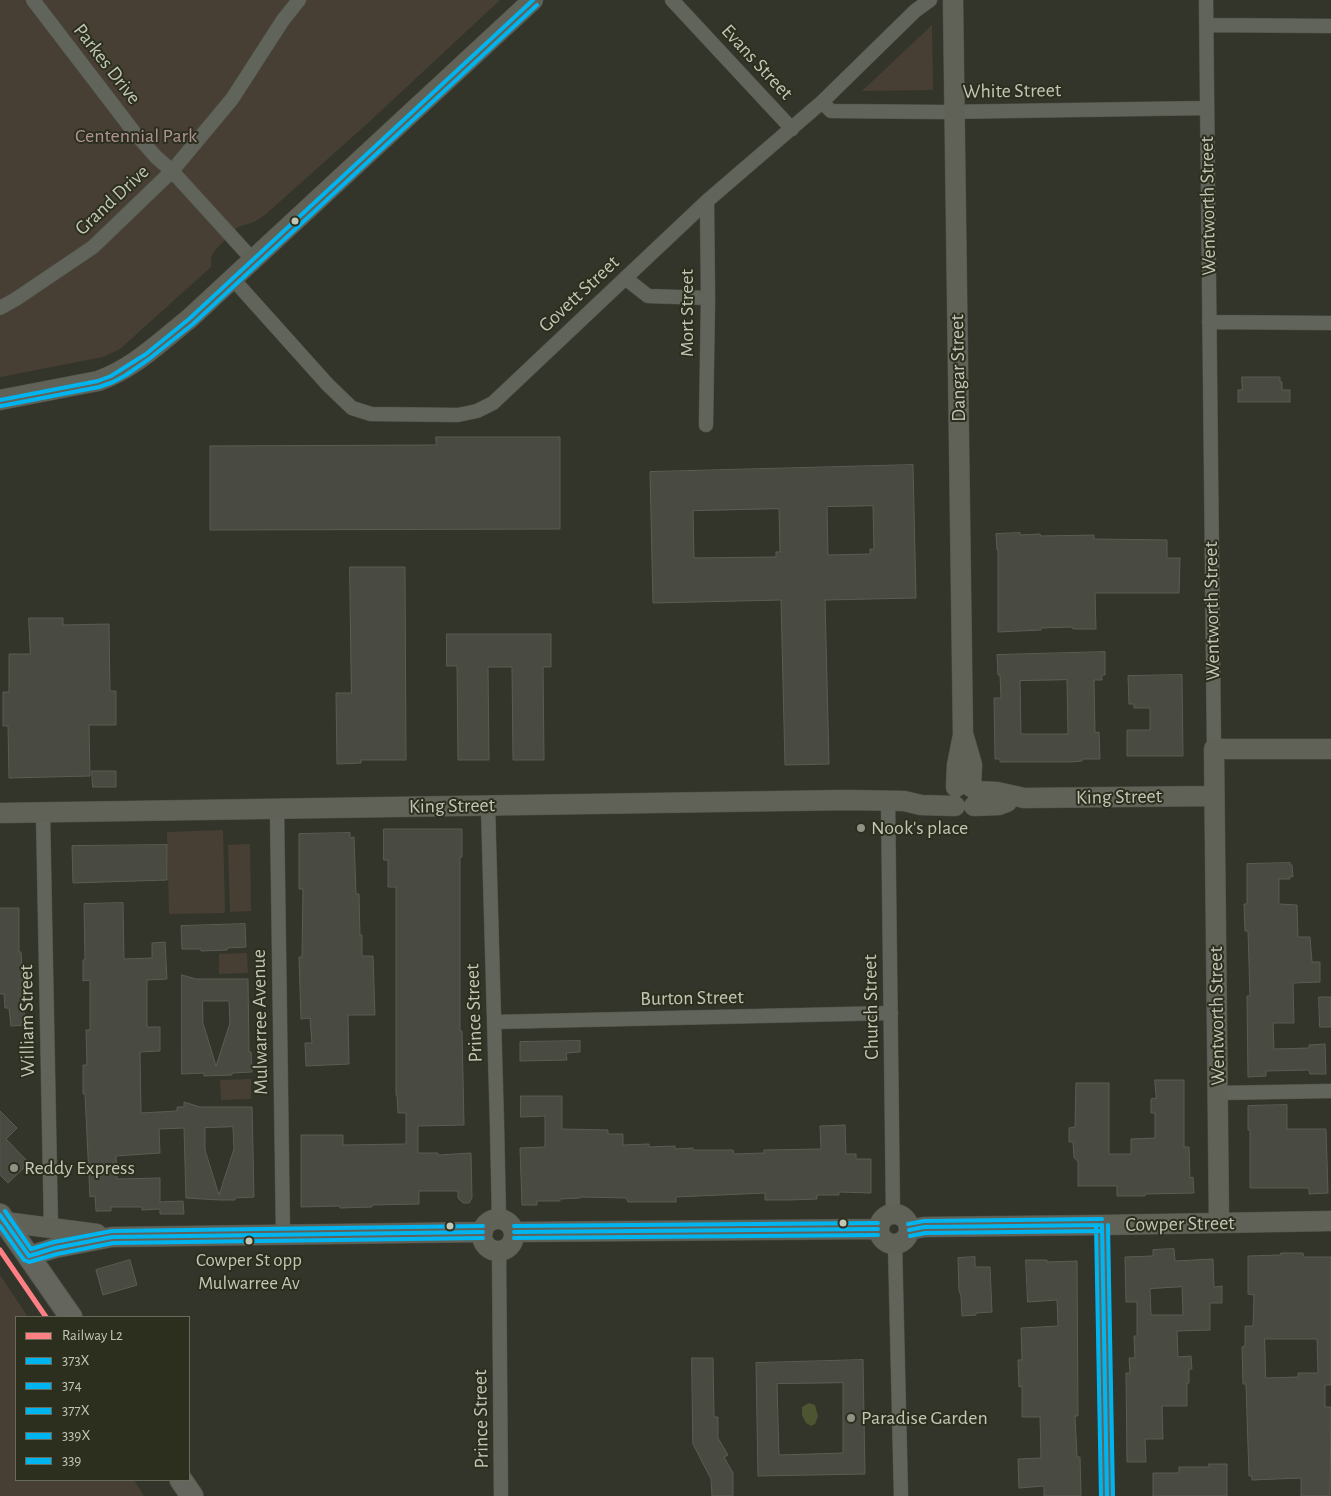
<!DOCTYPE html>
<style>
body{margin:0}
#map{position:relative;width:1331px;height:1496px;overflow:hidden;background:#33352a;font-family:"Alegreya Sans",sans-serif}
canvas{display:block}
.legend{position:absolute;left:15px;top:1316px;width:175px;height:165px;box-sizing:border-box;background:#2c2f1e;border:1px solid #686b5a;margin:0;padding:6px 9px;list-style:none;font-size:15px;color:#c2c6b4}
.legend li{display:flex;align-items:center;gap:10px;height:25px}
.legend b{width:25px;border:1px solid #686b5a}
</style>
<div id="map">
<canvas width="1331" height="1496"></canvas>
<ul class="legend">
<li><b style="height:6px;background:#ff8084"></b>Railway L2</li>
<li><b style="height:6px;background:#00b5ef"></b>373X</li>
<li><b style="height:6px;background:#00b5ef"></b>374</li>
<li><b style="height:6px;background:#00b5ef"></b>377X</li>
<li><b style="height:6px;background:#00b5ef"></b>339X</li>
<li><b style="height:6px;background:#00b5ef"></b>339</li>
</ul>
</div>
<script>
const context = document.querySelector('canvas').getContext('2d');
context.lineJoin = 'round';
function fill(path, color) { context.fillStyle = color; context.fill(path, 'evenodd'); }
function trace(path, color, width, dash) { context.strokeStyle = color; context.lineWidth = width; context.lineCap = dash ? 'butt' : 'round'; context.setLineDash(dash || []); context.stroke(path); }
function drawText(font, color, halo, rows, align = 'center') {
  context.font = font + ' "Alegreya Sans",sans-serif'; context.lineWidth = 4; context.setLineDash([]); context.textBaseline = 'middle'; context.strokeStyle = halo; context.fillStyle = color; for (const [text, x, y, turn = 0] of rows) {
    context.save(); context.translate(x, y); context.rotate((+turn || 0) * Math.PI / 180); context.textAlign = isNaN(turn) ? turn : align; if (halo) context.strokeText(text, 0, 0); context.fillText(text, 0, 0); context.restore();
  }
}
fill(new Path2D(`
 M0,0H500L369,122L265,215L254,222L238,227L216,249L211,257V267L120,349L103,357L0,377Z
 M932,25L933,90L862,91Z
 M223,830L225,913L169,914L167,832Z
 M250,844L251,911L230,912L228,845Z
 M247,953L248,973L219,974V954Z
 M251,1079V1099L221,1100L220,1080Z
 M0,1275L28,1317H16V1480H134L144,1496H0Z`), '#483f34');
fill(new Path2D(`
 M809,1403L815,1405L818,1416L815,1424L811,1426L806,1423L802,1415V1407Z`), '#4c5432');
const building = new Path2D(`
 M1242,377H1280V382H1282V390H1290V402H1238V390H1242Z
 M436,437H560V529L210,530V446L436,445Z
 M913,465L916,598L825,600L829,764L785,765L781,600L653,603L650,472ZM873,506L874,549H870V554L828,555L827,507ZM779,509L780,552H776V557L694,558L693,511Z
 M1020,533V535L1040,534L1041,536L1094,535V539L1167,540V558H1180L1179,593H1095L1096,629H1073L1072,627L1041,628V630L998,632V549L997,550L996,534Z
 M350,567H405L406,760H361V763L337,764L336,693H351Z
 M29,618H63V625L109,624L110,691H116V725H89L90,776L9,778L8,726H3V692H9V654H30Z
 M447,634H551V667H543L544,760H513L512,667H488L489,760H458L457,666H447Z
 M1105,652V675H1102V680H1094L1095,733L1099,732L1100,759H1082V761L1070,762H1000V759H995L994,698H1001L1000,675H998L997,655ZM1067,680L1068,734H1021L1020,681Z
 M1182,675L1183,756H1127V730H1150V708H1134V704H1129L1128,676Z
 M92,771H116V787H93Z
 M384,829H462V857H460V1031H462L464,1125L418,1126V1153H438V1155L471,1153L472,1198L469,1203H463L458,1198V1191H419V1204L372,1205V1207L340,1208V1206L301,1207V1135H343V1145L406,1144V1113H398L397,1095H396V887H388V860H384Z
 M350,833V838L354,837L356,894H359L360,935H362V956H373L375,1015H348L349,1064L306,1066L305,1043H312L310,1018L301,1019L299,957H302L303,889H299V834Z
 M167,845V880L73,883L72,846Z
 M1290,863V865H1292L1293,877L1290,876V879H1279V904L1297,905L1298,937H1310L1312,962H1320V982L1293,983L1294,1023H1273L1274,1049L1309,1048V1045L1325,1044L1326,1074H1310L1309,1070L1266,1071V1076L1248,1077L1247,996H1250L1248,931H1245L1244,904H1247V864Z
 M123,903L124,959L152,958V943L165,942L167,979L147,980V1027H160V1051L140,1052L141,1113L177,1111V1107H184V1102L200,1107H252L254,1197L235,1198V1200H220L186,1198L184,1128L159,1129L160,1153L116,1156L117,1179L160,1178V1202L183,1201L184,1214H160V1209L142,1210V1207H111V1211H96L95,1196L90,1197L85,1094H83V1065H87L86,1030H90V980L83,981V960H85L84,904ZM233,1127L234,1149L219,1195L205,1150V1128Z
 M0,908H19V952H21L25,1025L11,1026L9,1008H5L4,994H0Z
 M245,924L246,947L227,948V950L201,951V949H182L181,926Z
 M182,975L196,979H248L249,1052H251L252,1072L232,1073V1075L204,1076V1073L182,1074ZM203,1001H229L230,1023L216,1066L203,1023Z
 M1319,997H1331V1027H1320Z
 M580,1041V1052L566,1053L567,1060L520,1061V1042Z
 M1155,1080H1184V1147H1189L1190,1178L1193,1177L1194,1193L1145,1194V1196H1117V1186H1078V1161L1074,1158L1073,1142H1069V1128L1075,1127L1076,1083H1109V1154H1131V1139L1155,1138V1113H1151V1099L1156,1098Z
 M521,1096H562V1129L608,1130V1134H623V1145L649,1144V1147L675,1146V1149L693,1148V1150H733L734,1154L764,1153V1150L821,1149L820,1126L845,1125L846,1154H856V1159H871V1193L839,1192V1195H817V1199L790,1200H765V1193L676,1197V1202H628L626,1198L580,1197V1198L560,1199V1201H537V1205H522L520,1148L545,1147V1116L521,1117Z
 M1287,1105V1129H1326L1328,1193L1309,1194V1188H1250V1130H1248V1106Z
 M0,1111L17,1128L6,1139L29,1163L8,1183L0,1175Z
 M1174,1249L1175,1261L1213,1259L1214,1287L1222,1286V1303H1210V1330L1177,1331L1178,1357L1191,1356L1192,1369H1189V1383H1187V1406H1162L1163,1439H1145L1146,1462H1127L1126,1373H1130L1129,1358H1135L1134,1336H1137V1302H1126L1125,1257L1153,1256V1250ZM1182,1287L1183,1315H1151L1150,1289Z
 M1281,1253H1303L1304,1257H1331V1385H1325V1407H1331L1330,1496H1301V1478L1252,1480V1476H1249L1246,1384H1243L1242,1347L1245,1346V1326H1253L1254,1295L1248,1294V1256L1280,1255ZM1265,1339H1317L1318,1373H1298V1377L1266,1378Z
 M975,1257V1267H990L992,1312L976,1313V1315L962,1316L961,1296L959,1290L958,1258Z
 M130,1260L137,1285L103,1295L96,1270Z
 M1026,1260H1047V1262L1077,1261L1078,1416H1075L1077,1457H1080L1081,1496H1044V1486L1019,1488L1018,1459L1041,1458L1040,1417H1022V1386L1019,1387L1018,1360H1022L1021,1328L1058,1326L1057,1300L1028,1302Z
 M692,1358H713L714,1417H718V1438L728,1455L724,1457L733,1473V1496H712L711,1479L693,1444Z
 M863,1360L865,1474L758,1476L756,1363ZM843,1383V1453L779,1455L777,1384Z
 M1209,1464H1227V1496H1153V1473H1179V1467H1209Z`);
fill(building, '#494a41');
trace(building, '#5a5d52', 1);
const street = new Path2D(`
 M33,0L134,132L156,157L172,171L253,260
 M672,0L792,129
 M1206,0L1214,749
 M1207,25L1331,26
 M822,102L831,111L942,112L1207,108
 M625,278L648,296L708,298
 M233,279L328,385L352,408L371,414L458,415L477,411L493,403L707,201L822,102L915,11L930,0
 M0,308L16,299L93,247L172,171L232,99L283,20L299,0
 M1209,322L1331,323
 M706,425L708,298L707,201
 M888,800L893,1214
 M488,806L497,1125L499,1219
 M277,809L283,1235
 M43,813L51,1228
 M494,1022L891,1013
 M1218,1093L1331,1091
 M1102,1225L1107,1496
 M895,1245L901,1496
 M499,1251L501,1496`);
const secondary = new Path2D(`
 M953,0L963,735L957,765L956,787
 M0,400L98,381C133,369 160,342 189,319L533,0
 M964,737L972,765L971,787
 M976,791L997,792L1024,798L1214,796
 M974,806L999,805L1007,802
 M0,813L848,800L904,801L921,805L955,806
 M879 1229a15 15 0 1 1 30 0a15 15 0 1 1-30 0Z
 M482 1235a16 16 0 1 1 32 0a16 16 0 1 1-32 0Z
 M5,1222L97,1234
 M1219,1223L1214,749H1331
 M909,1230L924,1227L1102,1225L1331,1221
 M514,1232L878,1229
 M29,1256L55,1248L112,1237L483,1232`);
const primary = new Path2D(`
 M0,1215L71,1317
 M181,1480L192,1496`);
trace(street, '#4e5048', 15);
trace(secondary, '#4e5048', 21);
trace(primary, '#4f5248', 24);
trace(street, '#61645a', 14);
trace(secondary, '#606258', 20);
trace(primary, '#64655c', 22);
trace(new Path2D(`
 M0,1215L29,1256L55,1248L112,1237L483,1232
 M1102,1225L1107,1496
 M909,1230L924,1227L1102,1225
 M514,1232L878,1229`), '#00b5ef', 4);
trace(new Path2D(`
 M1096,1225L1101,1496
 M0,1226L24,1260L29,1262L57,1254L113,1243L483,1238
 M910,1236L925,1233L1102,1231
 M514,1238L878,1235`), '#00b5ef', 4);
trace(new Path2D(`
 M5,1211L31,1249L54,1242L112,1231L483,1226
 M908,1224L924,1221L1102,1219
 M1108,1225L1113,1496
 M514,1226L878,1223`), '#00b5ef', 4);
trace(new Path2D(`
 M0,400L98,381L111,376L146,354L189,319L533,0`), '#00b5ef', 4);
trace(new Path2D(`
 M1,406L99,387L113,382L126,375L149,359L193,324L537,5`), '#00b5ef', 4);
trace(new Path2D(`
 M0,1250L46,1317`), '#ff8084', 5);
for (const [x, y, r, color] of [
 [295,221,4.5,"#c2c6b4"],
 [861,828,5,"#909384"],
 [14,1168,5,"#909384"],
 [843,1223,4.5,"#c2c6b4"],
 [450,1226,4.5,"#c2c6b4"],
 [249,1241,4.5,"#c2c6b4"],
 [851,1418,5,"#909384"]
]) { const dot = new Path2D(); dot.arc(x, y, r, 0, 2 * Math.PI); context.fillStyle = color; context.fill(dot); trace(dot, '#2c2f1e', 2); }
drawText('19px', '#c2c6b4', '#2c2f1e', [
 ["Cowper St opp",249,1260],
 ["Mulwarree Av",249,1283]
]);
drawText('20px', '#c2c6b4', '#2c2f1e', [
 ["Evans Street",757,62,47],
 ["Parkes Drive",107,64,52],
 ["White Street",1012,91,-1],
 ["Grand Drive",112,200,-43],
 ["Wentworth Street",1208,206,-91],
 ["Govett Street",579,294,-43],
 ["Mort Street",687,313,-90],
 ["Dangar Street",958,368,-91],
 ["Wentworth Street",1212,611,-91],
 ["King Street",1119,797,-1],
 ["King Street",452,806,-1],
 ["Burton Street",692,998,-1],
 ["Church Street",871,1007,-91],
 ["Prince Street",474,1013,-92],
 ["Wentworth Street",1217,1016,-91],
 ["William Street",27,1021,-91],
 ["Mulwarree Avenue",260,1022,-91],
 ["Cowper Street",1180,1224,-1],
 ["Prince Street",481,1419,-91]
]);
drawText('20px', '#b09296', '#2c2f1e', [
 ["Centennial Park",136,136]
]);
drawText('20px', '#c2c6b4', '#2c2f1e', [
 ["Nook's place",871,828],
 ["Reddy Express",24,1168],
 ["Paradise Garden",861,1418]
], 'left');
</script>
